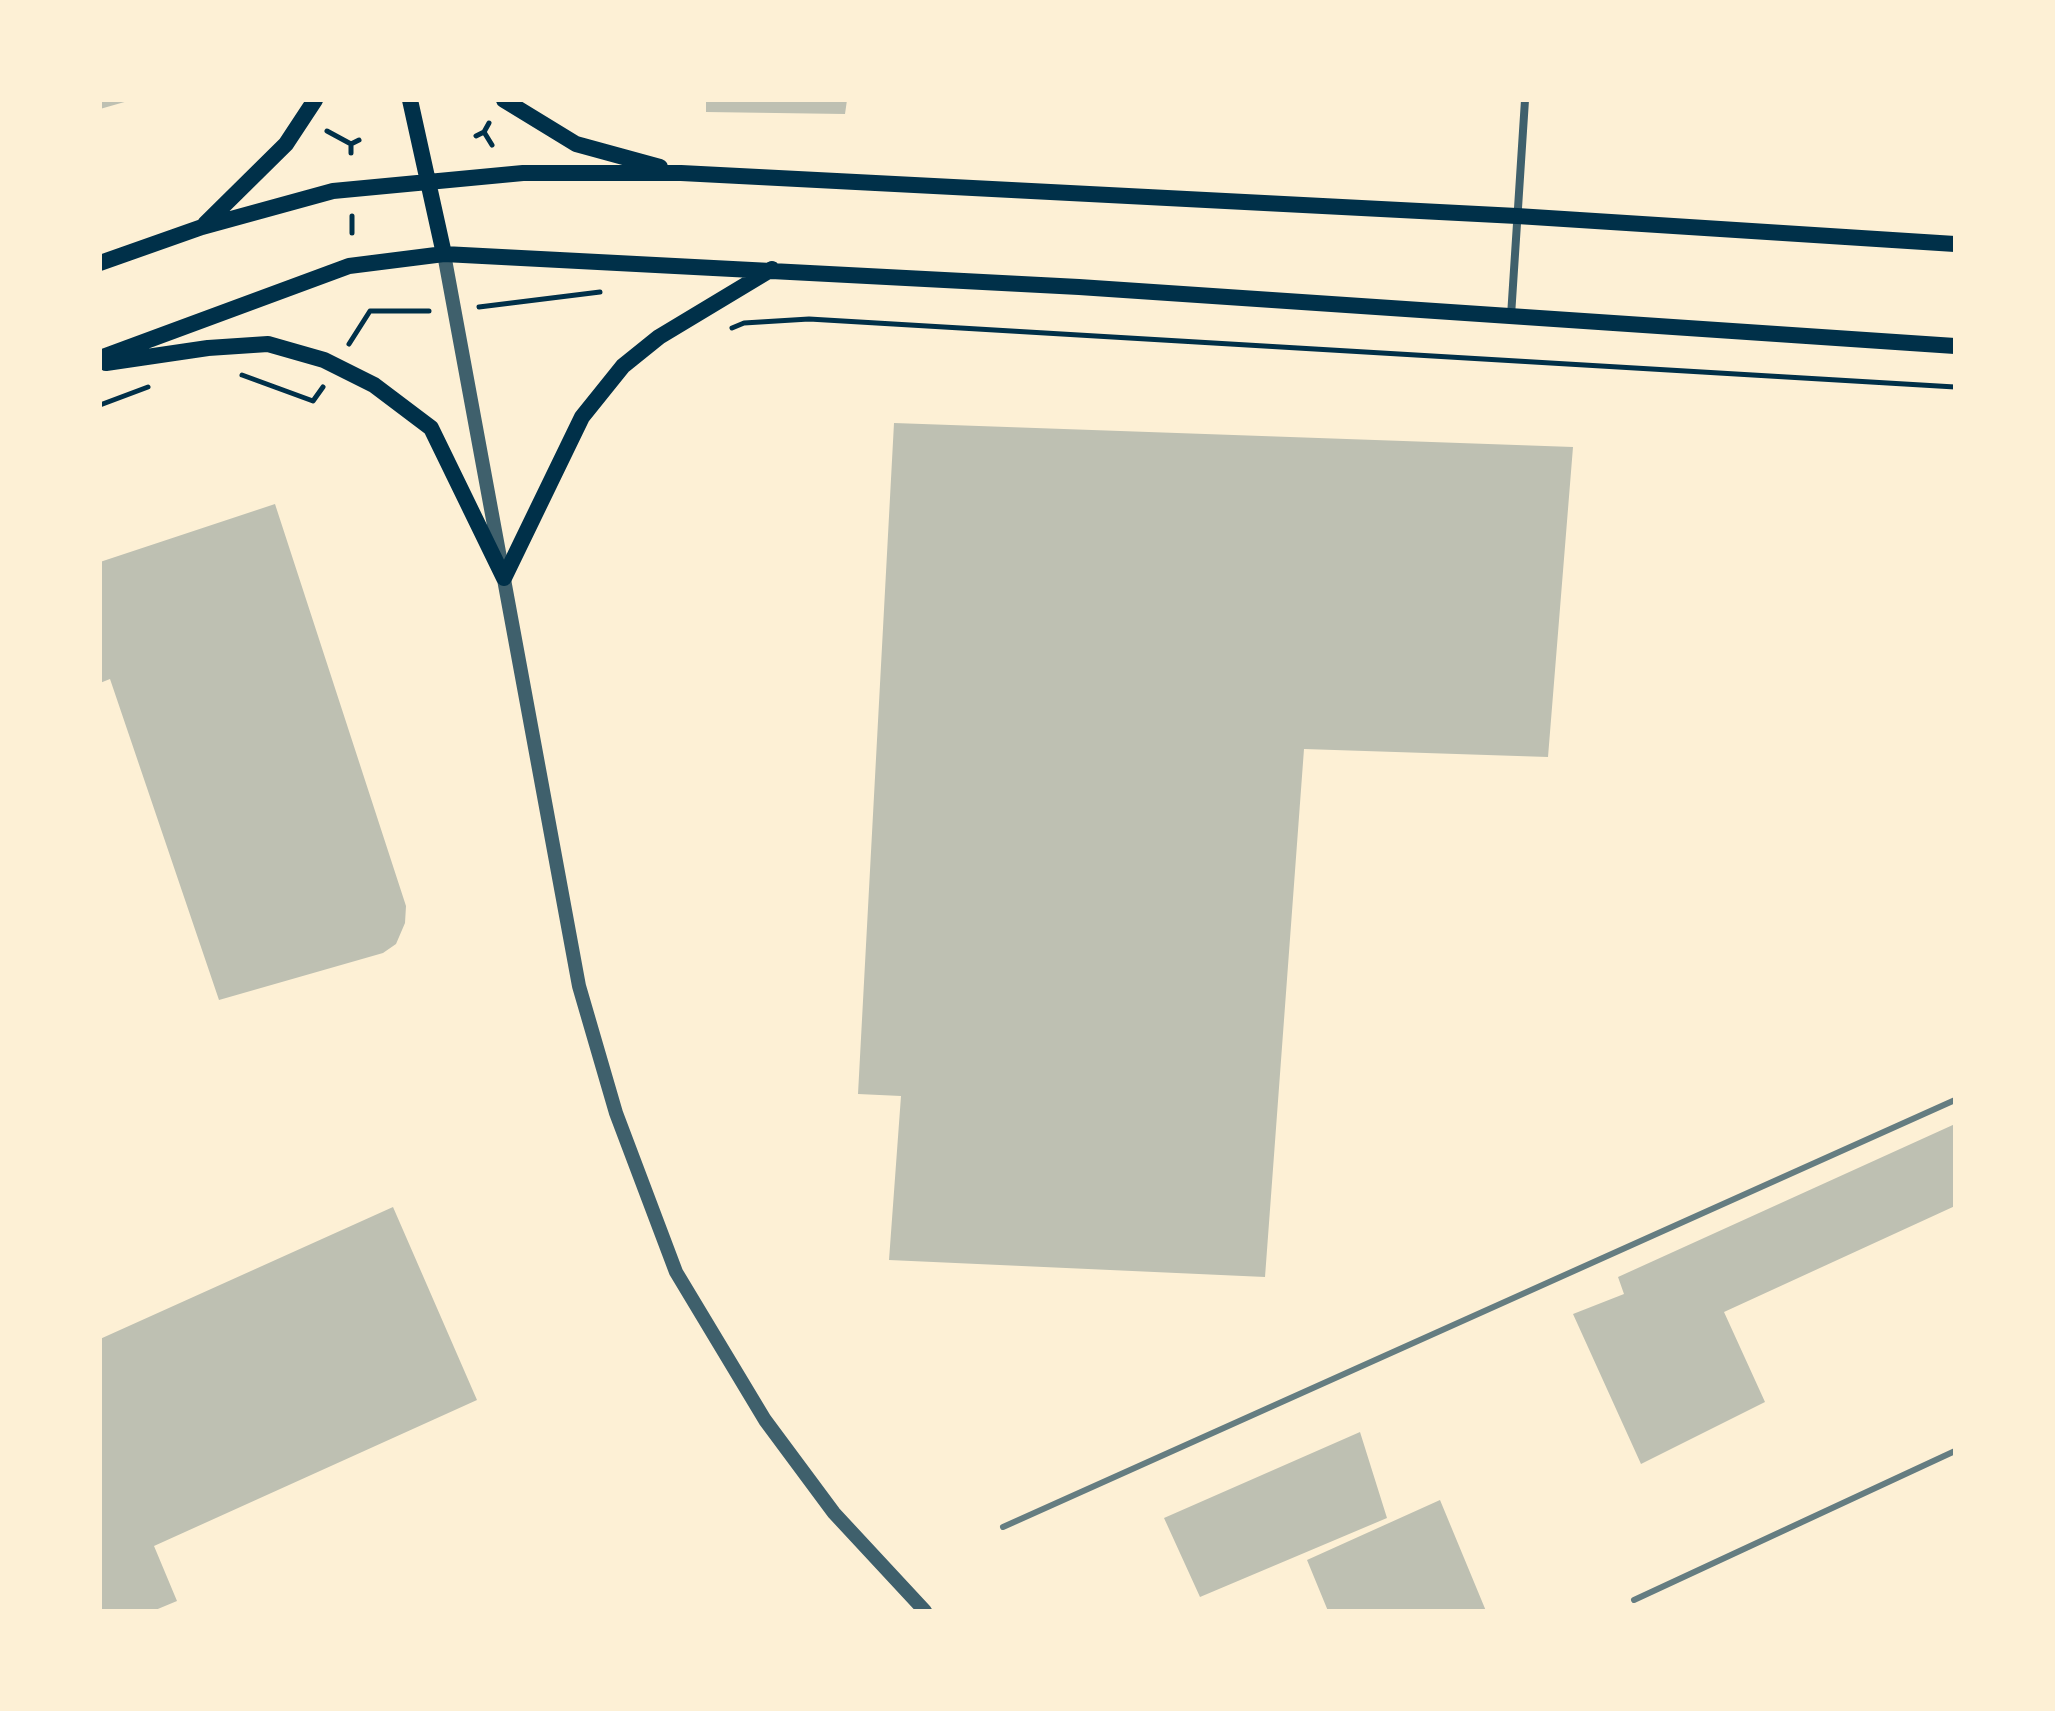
<!DOCTYPE html>
<html>
<head>
<meta charset="utf-8">
<style>
  body { margin:0 }
  #map { position:relative; width:2055px; height:1711px; overflow:hidden; background:#fdf0d5; font-family:"Exo 2",sans-serif }
  canvas { display:block }
  .frame { position:absolute; inset:0; border:102px solid #fdf0d5; pointer-events:none }
</style>
</head>
<body>
<div id="map">
<canvas width="2055" height="1711"></canvas>
<div class="frame"></div>
</div>
<script>
const context = document.querySelector('canvas').getContext('2d');
context.lineJoin = 'round';
function paint(path, color) { context.fillStyle = color; context.fill(path, 'evenodd'); }
const shape = rows => new Path2D(rows.map(r => 'M' + r).join(''));
function trace(path, color, width, dash) { context.strokeStyle = color; context.lineWidth = width; context.lineCap = dash ? 'butt' : 'round'; context.setLineDash(dash || []); context.stroke(path); }
const building = shape([
  [100,100,128,100,128,101,100,109],
  [706,100,847,100,845,114,706,112],
  [894,423,1573,447,1548,757,1304,749,1265,1277,889,1260,901,1096,858,1094],
  [275,504,406,906,405,923,396,944,383,953,219,1000,110,679,100,683,100,562],
  [1955,1124,1955,1206,1724,1312,1765,1402,1641,1464,1573,1314,1624,1294,1618,1277],
  [393,1207,477,1400,154,1546,177,1601,153,1611,100,1611,100,1339],
  [1360,1432,1387,1518,1200,1597,1164,1518],
  [1440,1500,1486,1611,1328,1611,1307,1560]
]);
const path = shape([
  [327,131,351,144],
  [484,132,492,145],
  [476,136,484,132,489,123],
  [351,153,351,144,359,140],
  [352,216,352,233],
  [479,307,600,292],
  [732,328,744,323,809,319,1955,387],
  [349,344,370,311,429,311],
  [242,375,313,401,323,387],
  [100,405,148,387]
]);
const minor = shape([
  [1511,316,1525,100]
]);
const tertiary = shape([
  [444,254,579,986,616,1113,676,1272,765,1420,834,1513,925,1611]
]);
const secondary = shape([
  [410,100,444,254],
  [504,100,576,144,660,167],
  [205,224,286,144,315,100],
  [100,263,202,227,333,191,523,173,681,173,1517,216,1955,244],
  [100,358,349,266,444,254,1079,287,1955,346],
  [106,363,208,348,268,344,324,360,374,385,431,428,504,578],
  [504,578,582,417,623,366,659,337,772,269]
]);
const rail = shape([
  [1003,1527,1955,1100],
  [1634,1600,1955,1451]
]);
paint(building, '#bec0b2');
trace(path, '#003049', 5);
trace(minor, '#3f606c', 8);
trace(tertiary, '#3f606c', 14);
trace(secondary, '#003049', 16);
trace(rail, '#657d81', 6);
</script>
</body>
</html>
